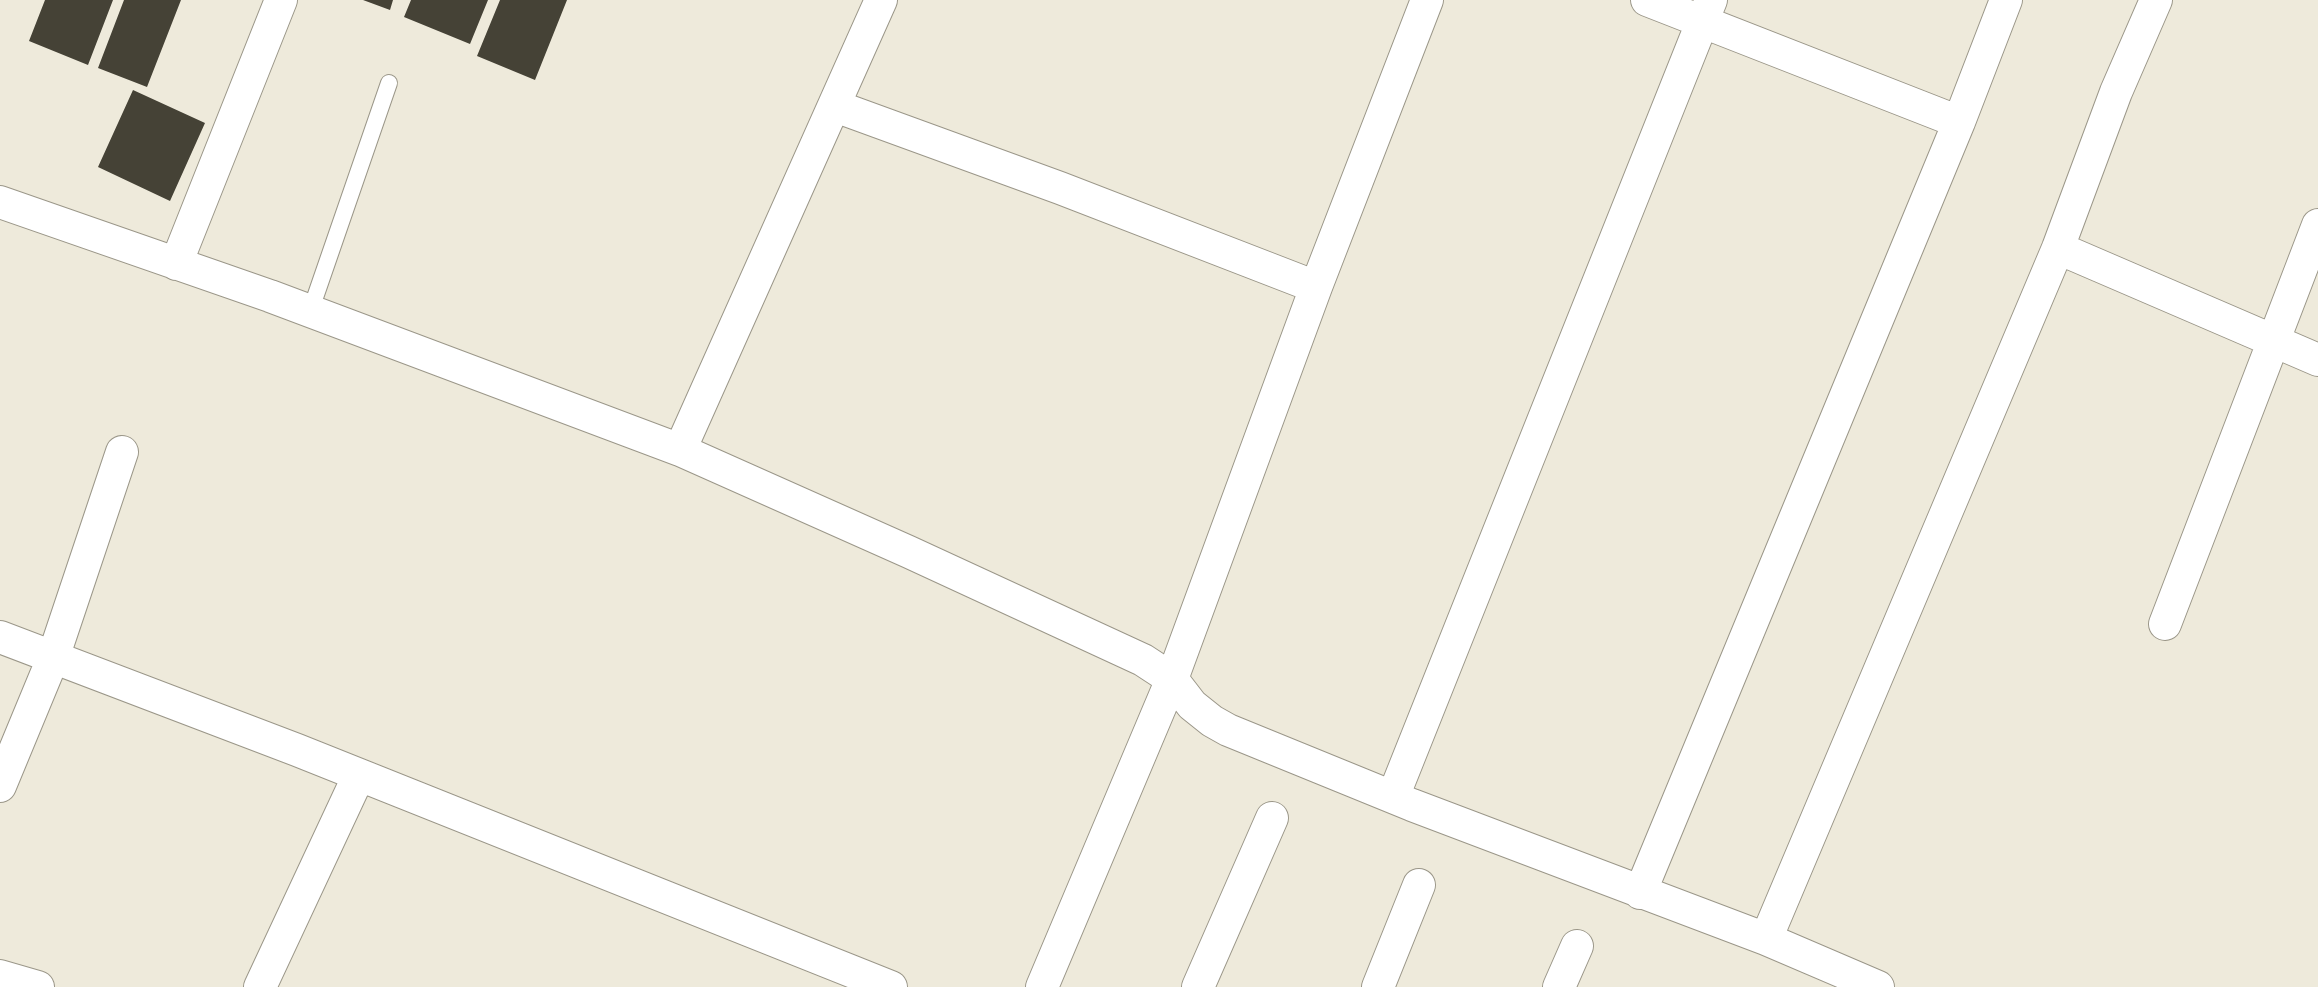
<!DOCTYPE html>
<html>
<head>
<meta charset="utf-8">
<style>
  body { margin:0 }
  canvas { display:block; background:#eeeadb }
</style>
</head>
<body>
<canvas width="2318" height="987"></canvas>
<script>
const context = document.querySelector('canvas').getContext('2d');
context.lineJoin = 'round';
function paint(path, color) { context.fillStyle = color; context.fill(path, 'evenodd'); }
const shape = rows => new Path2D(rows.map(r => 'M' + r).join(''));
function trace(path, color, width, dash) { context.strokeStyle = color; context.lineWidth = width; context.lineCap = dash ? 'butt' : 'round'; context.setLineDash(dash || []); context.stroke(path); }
const building = shape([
  [45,0,113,0,88,65,29,41],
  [124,0,181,0,147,87,98,68],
  [363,0,393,0,390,10],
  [411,0,488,0,470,44,404,17],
  [500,0,567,0,535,80,477,56],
  [133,90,205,123,170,201,98,167]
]);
const lane = shape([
  [310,312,389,83]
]);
const street = shape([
  [1647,0,1959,122],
  [835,106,1060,188,1316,287],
  [0,202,270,296,680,450,909,552,1143,660,1172,679,1192,705,1212,721,1228,730,1412,805,1766,939,1878,987],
  [2058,248,2318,360],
  [176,264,281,0],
  [680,450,881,0],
  [2165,624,2318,225],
  [0,637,297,750,891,987],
  [0,786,53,658,122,452],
  [1393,797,1711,0],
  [1640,893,1959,122,2006,0],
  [1766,939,2058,248,2116,92,2156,0],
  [0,976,38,987],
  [260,987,359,775],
  [1042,987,1172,679,1316,287,1427,0],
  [1198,987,1272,818],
  [1378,987,1419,885],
  [1559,987,1577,946]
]);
paint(building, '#454236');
trace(lane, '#9b9789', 18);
trace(street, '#9b9789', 34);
trace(lane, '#fff', 16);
trace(street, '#fff', 32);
</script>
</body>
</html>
